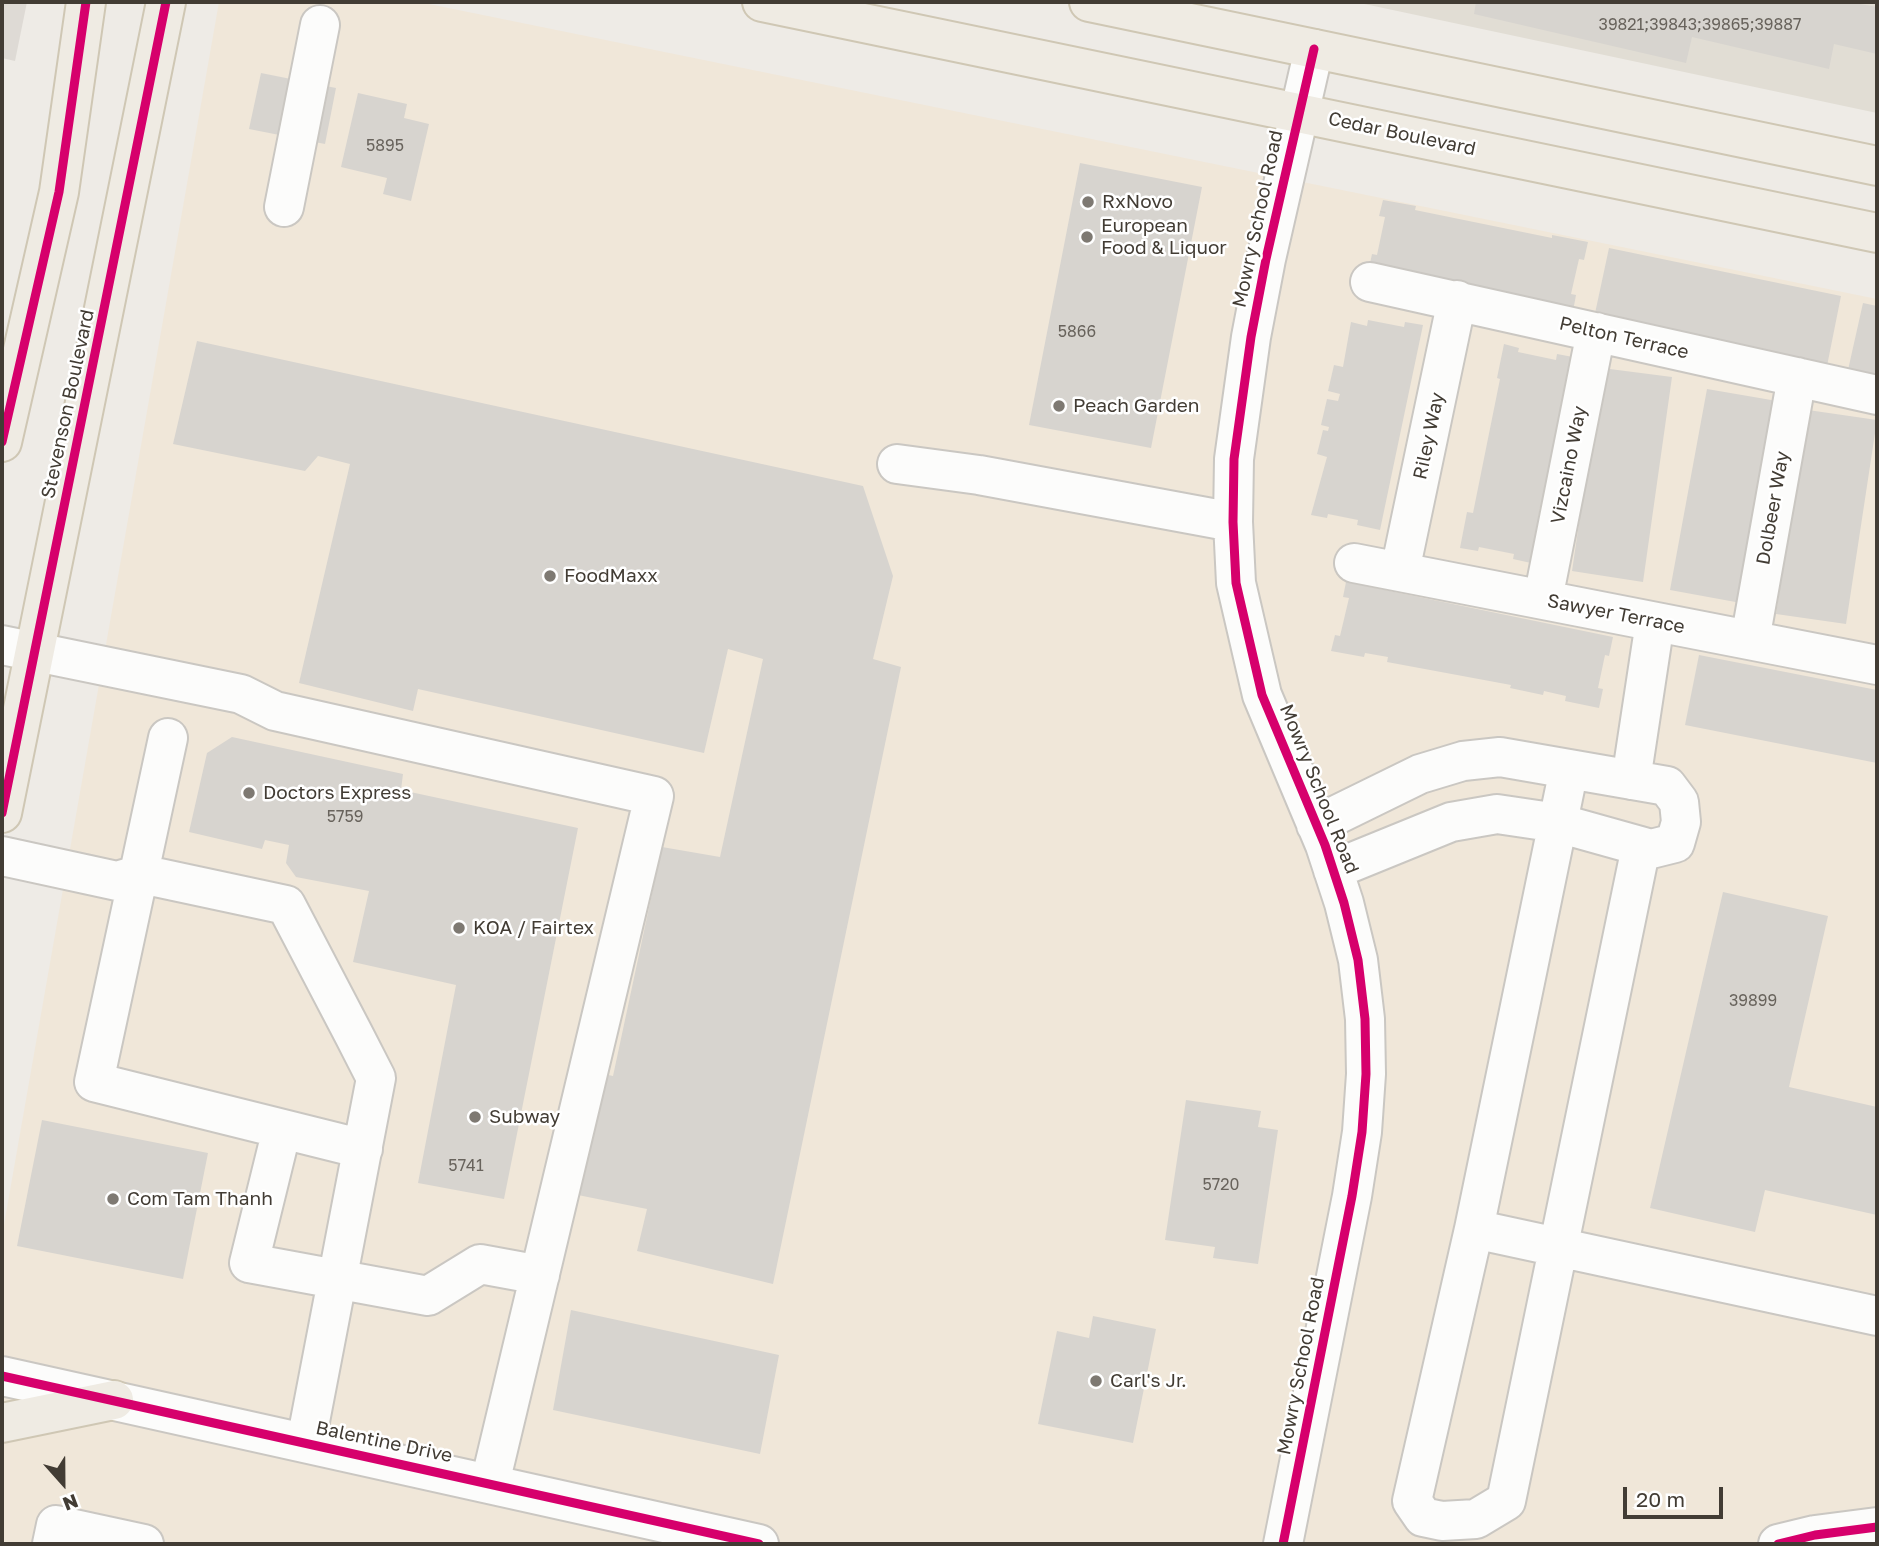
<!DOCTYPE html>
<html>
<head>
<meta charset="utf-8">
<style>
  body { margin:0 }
  #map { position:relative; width:1879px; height:1546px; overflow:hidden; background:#eeebe6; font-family:"Golos Text",sans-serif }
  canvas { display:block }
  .frame { position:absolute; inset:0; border:4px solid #423c34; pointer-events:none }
  .north { position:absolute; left:28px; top:1448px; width:70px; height:70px; -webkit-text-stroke:5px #fff; paint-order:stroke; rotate:159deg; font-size:19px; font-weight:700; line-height:28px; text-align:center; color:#423c34 }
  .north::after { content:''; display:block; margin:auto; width:24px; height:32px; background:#423c34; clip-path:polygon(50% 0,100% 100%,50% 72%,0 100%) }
  .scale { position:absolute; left:1623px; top:1487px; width:100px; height:32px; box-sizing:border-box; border:4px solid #423c34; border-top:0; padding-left:9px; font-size:21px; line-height:24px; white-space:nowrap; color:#423c34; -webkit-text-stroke:5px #fff; paint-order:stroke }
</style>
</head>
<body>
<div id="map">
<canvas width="1879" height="1546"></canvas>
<div class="frame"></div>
<div class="north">N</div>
<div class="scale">20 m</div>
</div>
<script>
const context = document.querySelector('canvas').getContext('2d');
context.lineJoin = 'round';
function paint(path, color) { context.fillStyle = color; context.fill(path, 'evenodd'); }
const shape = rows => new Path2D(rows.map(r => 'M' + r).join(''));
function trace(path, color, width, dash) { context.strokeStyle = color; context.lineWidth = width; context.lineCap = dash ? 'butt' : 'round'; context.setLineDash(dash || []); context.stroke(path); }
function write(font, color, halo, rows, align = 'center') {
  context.font = font + ' "Golos Text",sans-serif'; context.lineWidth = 5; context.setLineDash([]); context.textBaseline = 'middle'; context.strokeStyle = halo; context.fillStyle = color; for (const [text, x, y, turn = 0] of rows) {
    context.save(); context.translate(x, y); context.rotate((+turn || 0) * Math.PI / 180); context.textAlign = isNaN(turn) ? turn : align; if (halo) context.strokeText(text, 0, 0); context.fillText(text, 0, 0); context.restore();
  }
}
const residential = shape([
  [1355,2,1877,2,1877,114,1877,113]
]);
const commercial = shape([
  [219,2,419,2,1877,299,1877,1544,2,1544,2,1236]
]);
const industrial = shape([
  [2,2,27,2,15,61,2,58]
]);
const building = shape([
  [1476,2,1849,2,1877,7,1877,54,1834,44,1829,69,1692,37,1686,63,1474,14],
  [261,73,336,88,325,144,249,129],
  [358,93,407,104,404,118,429,124,411,201,383,194,387,178,341,167],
  [1080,163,1202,187,1151,448,1029,425],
  [1383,200,1416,206,1415,210,1552,238,1552,235,1588,242,1584,260,1579,259,1571,294,1576,295,1573,311,1369,268,1372,254,1377,255,1385,217,1379,216],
  [1609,248,1841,296,1827,366,1594,318],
  [1863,303,1877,306,1877,376,1848,370],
  [1368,320,1404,327,1405,322,1423,325,1380,530,1357,525,1358,520,1328,514,1327,518,1311,515,1327,457,1317,454,1323,430,1328,431,1329,427,1321,425,1327,399,1338,401,1340,394,1328,391,1334,365,1343,367,1351,322,1367,326],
  [197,341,863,486,893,576,873,659,901,667,773,1284,637,1251,647,1209,573,1194,599,1073,613,1076,662,847,720,857,763,659,728,649,704,753,418,689,413,711,299,683,350,464,318,456,305,471,173,444],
  [1504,344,1519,348,1518,352,1556,360,1557,354,1573,357,1543,508,1540,507,1538,520,1541,521,1531,563,1513,559,1514,554,1479,547,1478,551,1460,548,1467,512,1473,513,1500,379,1497,378],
  [1602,368,1672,377,1643,582,1572,571],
  [1707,389,1777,401,1741,603,1670,590],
  [1808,410,1877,420,1846,624,1776,614],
  [1346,582,1613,637,1609,656,1605,655,1598,688,1603,689,1599,708,1565,701,1566,696,1544,691,1543,695,1510,688,1511,685,1387,662,1388,657,1365,653,1364,657,1331,651,1335,635,1340,636,1349,598,1343,597],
  [1699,655,1877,690,1877,763,1685,725],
  [232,737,403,774,401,790,578,828,504,1199,418,1183,456,985,353,962,369,891,296,877,286,863,289,845,265,840,262,849,189,832,207,753],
  [1723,892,1828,916,1789,1087,1877,1107,1877,1215,1765,1190,1755,1232,1650,1208],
  [1186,1100,1261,1111,1258,1127,1278,1130,1258,1264,1213,1258,1215,1247,1165,1240],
  [42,1120,208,1153,183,1279,17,1246],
  [571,1310,779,1355,760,1454,553,1410],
  [1093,1316,1156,1329,1133,1443,1038,1424,1057,1331,1089,1338]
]);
const minor = shape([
  [284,207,320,25],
  [1370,282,1877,395],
  [897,464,979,475,1233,522],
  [1354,563,1877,665],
  [1400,571,1457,300],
  [1543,599,1596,332],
  [1750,640,1797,377],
  [2,645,241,694,275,711,654,796,490,1483],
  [168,738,94,1082,363,1149],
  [1569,769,1474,1229,1877,1316],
  [1631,780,1655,622],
  [1316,825,1420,774,1463,761,1500,757,1667,786,1679,802,1681,822,1675,843,1651,849,1558,823,1497,814,1451,822,1333,870],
  [2,856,117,881,141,874,286,905,354,1035,376,1078,306,1442],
  [282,1129,249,1263,428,1296,480,1264,540,1275],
  [1474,1229,1412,1501,1423,1517,1442,1521,1476,1519,1506,1501,1641,847],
  [2,1376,759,1544],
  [52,1544,56,1525,144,1544],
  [1283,1544,1352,1196,1362,1132,1366,1074,1365,1019,1358,960,1344,903,1325,845,1262,695,1236,583,1233,522,1234,459,1251,337,1266,259,1314,49],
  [1778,1544,1815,1535,1877,1527]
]);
const major = shape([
  [762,2,1877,233],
  [1089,2,1877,166],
  [2,442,59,192,86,2],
  [2,813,166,2],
  [2,1423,114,1400]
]);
const cycleway = shape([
  [2,442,59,192,86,2],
  [2,813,166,2],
  [2,1376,759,1544],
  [1283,1544,1352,1196,1362,1132,1366,1074,1365,1019,1358,960,1344,903,1325,845,1262,695,1236,583,1233,522,1234,459,1251,337,1266,259,1314,49],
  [1778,1544,1815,1535,1877,1527]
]);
const markers = [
  [1088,202,7,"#7e7972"],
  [1087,237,7,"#7e7972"],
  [1059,406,7,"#7e7972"],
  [550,576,7,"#7e7972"],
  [249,793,7,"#7e7972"],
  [459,928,7,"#7e7972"],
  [475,1117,7,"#7e7972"],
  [113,1199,7,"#7e7972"],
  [1096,1381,7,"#7e7972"]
];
const numberNames = [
  ["39821;39843;39865;39887",1700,25],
  ["5895",385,146],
  ["5866",1077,332],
  ["5759",345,817],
  ["39899",1753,1001],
  ["5741",466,1166],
  ["5720",1221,1185]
];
const streetNames = [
  ["Cedar Boulevard",1402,134,12],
  ["Mowry School Road",1258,219,-78],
  ["Pelton Terrace",1624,338,13],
  ["Stevenson Boulevard",68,404,-78],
  ["Riley Way",1429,436,-78],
  ["Vizcaino Way",1569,465,-79],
  ["Dolbeer Way",1773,508,-80],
  ["Sawyer Terrace",1616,614,11],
  ["Mowry School Road",1319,789,68],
  ["Mowry School Road",1301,1366,-79],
  ["Balentine Drive",384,1442,12]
];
const poiNames = [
  ["RxNovo",1102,202],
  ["European",1101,226],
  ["Food & Liquor",1101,248],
  ["Peach Garden",1073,406],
  ["FoodMaxx",564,576],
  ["Doctors Express",263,793],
  ["KOA / Fairtex",473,928],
  ["Subway",489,1117],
  ["Com Tam Thanh",127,1199],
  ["Carl's Jr.",1110,1381]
];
paint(residential, '#e1ddd4');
paint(commercial, '#f0e7d9');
paint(industrial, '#dedad5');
paint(building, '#d7d4cf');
trace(minor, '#cac7c2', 42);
trace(major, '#cfc7b4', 42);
trace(minor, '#fcfcfb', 38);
trace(major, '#efebe3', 38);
trace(cycleway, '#d6006c', 9);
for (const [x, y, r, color] of markers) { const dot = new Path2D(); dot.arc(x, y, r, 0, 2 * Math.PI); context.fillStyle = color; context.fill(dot); trace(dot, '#fff', 2.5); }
write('16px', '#68635c', null, numberNames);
write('19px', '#423c34', '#fff', streetNames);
write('19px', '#423c34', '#fff', poiNames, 'left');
</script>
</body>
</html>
